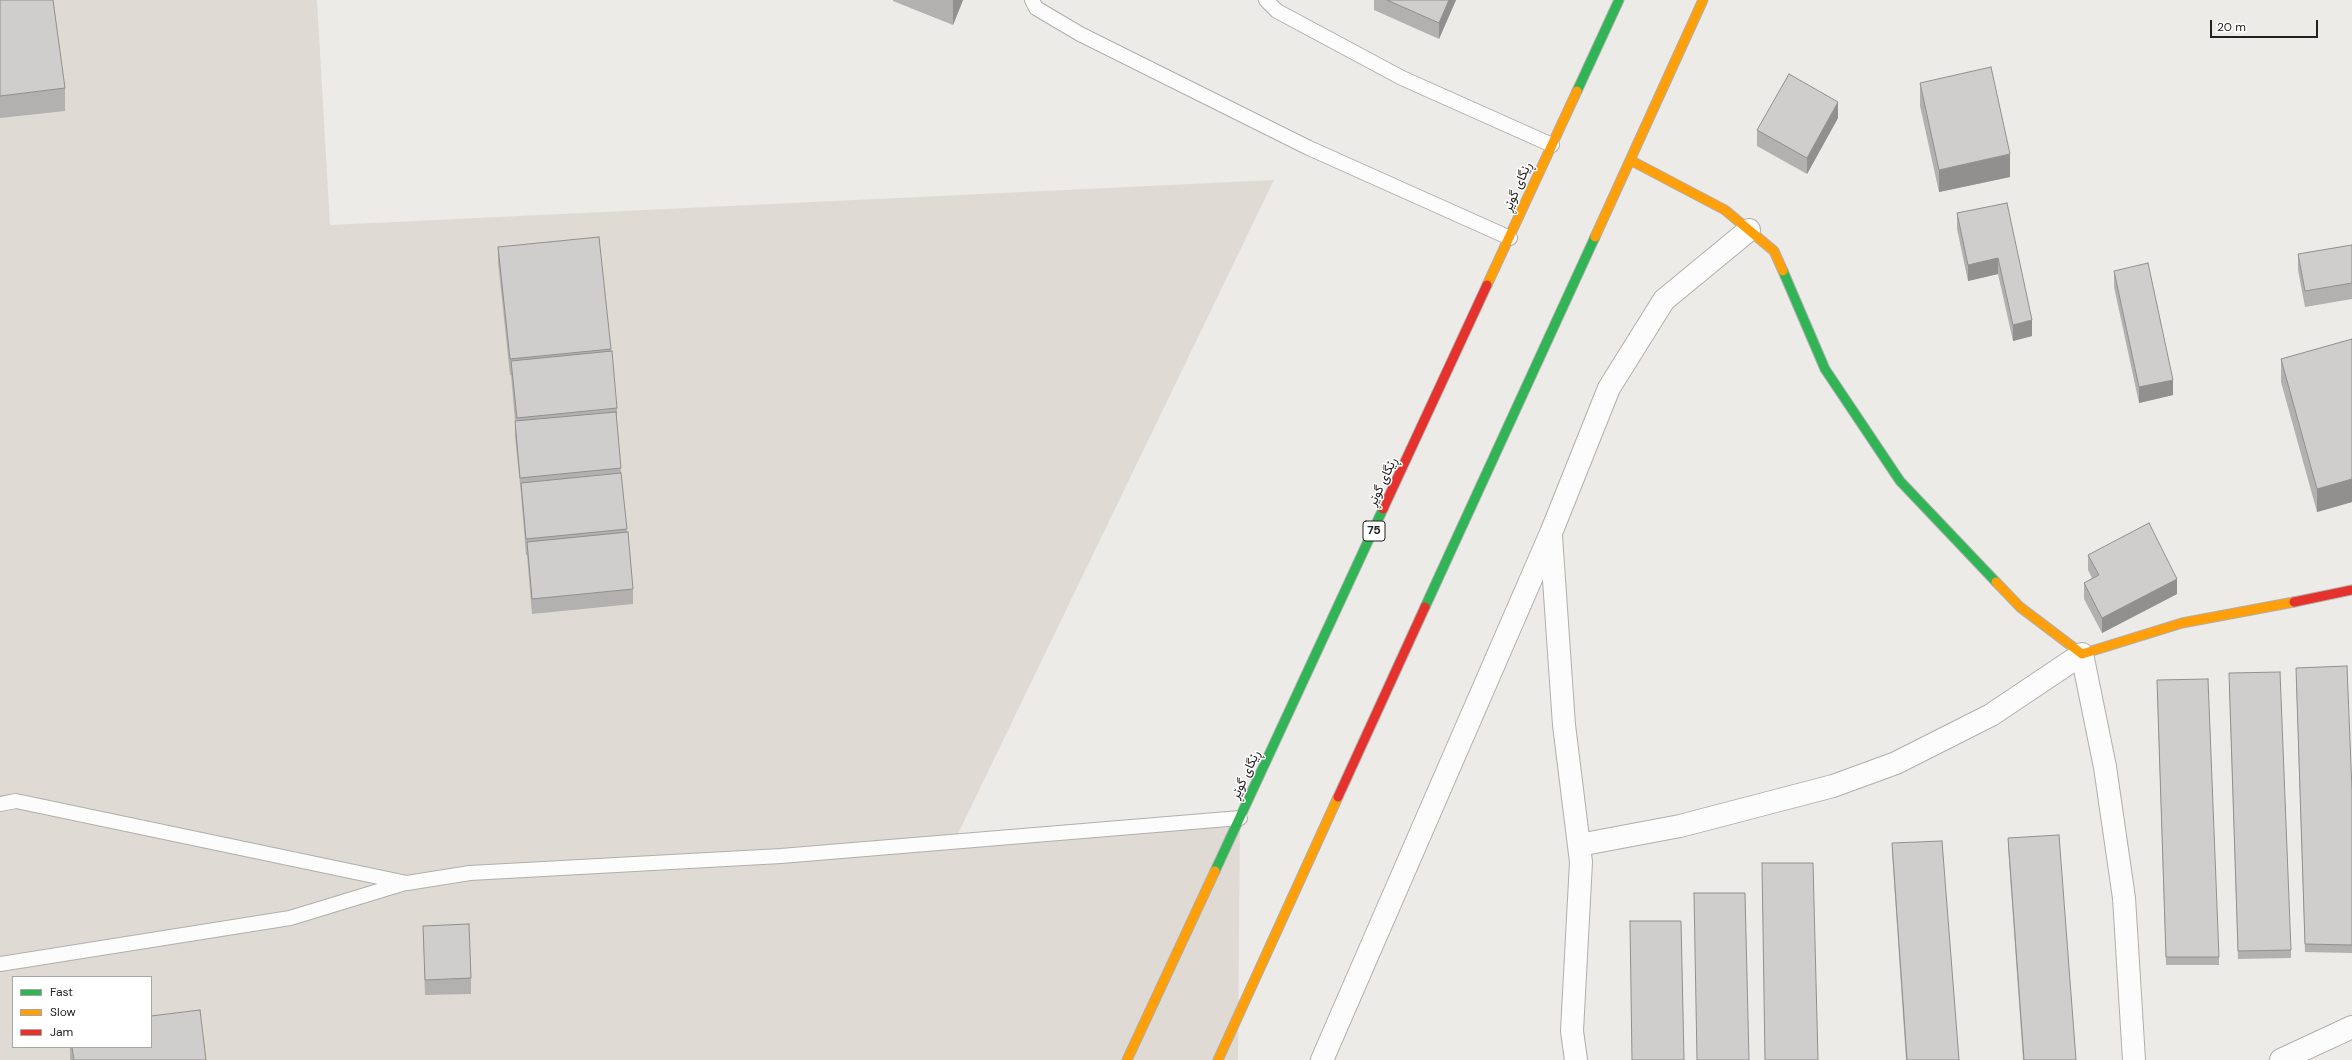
<!DOCTYPE html>
<html>
<head>
<meta charset="utf-8">
<style>
  body { margin:0 }
  #map { position:relative; width:2352px; height:1060px; overflow:hidden; background:#edebe8; font-family:"DM Sans",sans-serif }
  canvas { display:block }
  .legend { position:absolute; left:12px; top:976px; width:140px; height:72px; box-sizing:border-box; background:#fff; border:1px solid #a7a6a5; margin:0; padding:5px 7px; list-style:none; font-size:12px; color:#22211f }
  .legend li { display:flex; align-items:center; gap:8px; height:20px }
  .legend b { width:20px; border:1px solid #a7a6a5 }
  .scale { position:absolute; left:2210px; top:20px; width:108px; height:18px; box-sizing:border-box; border:2px solid #22211f; border-top:0; padding-left:5px; font-size:12px; line-height:14px; white-space:nowrap; color:#22211f; -webkit-text-stroke:3px #fff; paint-order:stroke }
</style>
</head>
<body>
<div id="map">
<canvas width="2352" height="1060"></canvas>
<ul class="legend">
<li><b style="height:5px;background:#30b455"></b>Fast</li>
<li><b style="height:5px;background:#ff9f0a"></b>Slow</li>
<li><b style="height:5px;background:#e5322d"></b>Jam</li>
</ul>
<div class="scale">20 m</div>
</div>
<script>
const context = document.querySelector('canvas').getContext('2d');
context.lineJoin = 'round';
function paint(path, color) { context.fillStyle = color; context.fill(path, 'evenodd'); }
const shape = rows => new Path2D(rows.map(r => 'M' + r).join(''));
function trace(path, color, width, dash) { context.strokeStyle = color; context.lineWidth = width; context.lineCap = dash ? 'butt' : 'round'; context.setLineDash(dash || []); context.stroke(path); }
function write(font, color, halo, rows, align = 'center') {
  context.font = font + ' "DM Sans",Vazirmatn,sans-serif'; context.lineWidth = 3; context.setLineDash([]); context.textBaseline = 'middle'; context.strokeStyle = halo; context.fillStyle = color; for (const [text, x, y, turn = 0] of rows) {
    context.save(); context.translate(x, y); context.rotate((+turn || 0) * Math.PI / 180); context.textAlign = isNaN(turn) ? turn : align; if (halo) context.strokeText(text, 0, 0); context.fillText(text, 0, 0); context.restore();
  }
}
const built = shape([
  [0,0,317,0,330,225,1274,180,954,842,1240,818,1238,1060,0,1060],
  [13,977,151,977,151,1047,13,1047]
]);
const lane = shape([
  [1032,0,1036,8,1080,34,1309,148,1510,238],
  [1266,0,1277,11,1402,78,1552,145],
  [0,804,16,801,407,883,470,873,781,856,1240,818],
  [0,964,290,918,405,883]
]);
const street = shape([
  [1551,536,1564,725,1581,862,1572,1031,1576,1060],
  [1579,845,1680,826,1833,786,1896,763,1991,715,2082,654,2105,767,2124,898,2134,1060],
  [1322,1060,1551,533,1609,388,1664,300,1749,230],
  [2281,1060,2352,1027]
]);
const fast = shape([
  [1577,91,1619,0],
  [1783,271,1825,369,1900,481,1996,582],
  [1425,607,1595,237],
  [1215,871,1383,509]
]);
const slow = shape([
  [1630,160,1725,210,1774,251,1783,271],
  [1595,237,1703,0],
  [1487,285,1577,91],
  [1996,582,2020,607,2082,654,2182,623,2294,602],
  [1127,1060,1215,871],
  [1218,1060,1338,797]
]);
const jam = shape([
  [1383,509,1487,285],
  [2294,602,2352,590],
  [1338,797,1425,607]
]);
const wall = shape([
  [0,0,65,88,65,111,0,118],
  [893,0,963,0,953,25,893,1],
  [1374,0,1456,0,1439,39,1374,10],
  [1920,83,2010,177,1939,192,1920,106],
  [1838,118,1807,174,1757,146,1757,130],
  [2007,203,2032,336,2013,341,1998,274,1968,281,1957,229,1957,213],
  [2352,245,2352,299,2305,307,2298,270,2298,254],
  [498,247,611,349,617,408,617,423,621,473,633,589,633,604,532,614,527,555,526,555,521,494,515,437,515,421,511,375,510,375,498,262],
  [2114,271,2173,395,2139,403,2114,287],
  [2352,339,2352,502,2317,512,2281,382,2281,359],
  [2088,555,2177,594,2102,633,2084,599,2084,583,2092,578,2088,570],
  [2296,676,2352,791,2352,953,2305,952],
  [2229,681,2291,950,2291,958,2238,959],
  [2157,688,2219,957,2219,965,2166,965],
  [2008,838,2076,1060,2023,1060,2008,846],
  [1892,843,1959,1060,1906,1060,1892,851],
  [423,926,471,978,471,994,425,995],
  [70,1047,151,1047,206,1060,70,1060]
]);
const shadedWall = shape([
  [953,0,963,0,953,25],
  [1449,0,1456,0,1439,39,1439,23],
  [1838,102,1838,118,1807,174,1807,158],
  [2010,154,2010,177,1939,192,1939,170],
  [1998,258,1998,274,1968,281,1968,265],
  [2032,320,2032,336,2013,341,2013,325],
  [2173,380,2173,395,2139,403,2139,387],
  [2352,479,2352,502,2317,512,2317,489],
  [2177,579,2177,594,2102,633,2102,618]
]);
const building = shape([
  [0,0,53,0,65,88,0,96,0,0],
  [1387,0,1449,0,1439,23,1387,0],
  [1991,67,2010,154,1939,170,1920,83,1991,67],
  [1789,74,1838,102,1807,158,1757,130,1789,74],
  [2007,203,2032,320,2013,325,1998,258,1968,265,1957,213,2007,203],
  [599,237,611,349,510,359,498,247,599,237],
  [2352,245,2352,283,2305,291,2298,254,2352,245],
  [2148,263,2173,380,2139,387,2114,271,2148,263],
  [2352,339,2352,479,2317,489,2281,359,2352,339],
  [612,351,617,408,517,418,511,361,612,351],
  [616,412,621,468,520,478,515,421,616,412],
  [621,473,627,529,526,539,521,483,621,473],
  [2149,523,2177,579,2102,618,2084,583,2099,575,2088,555,2149,523],
  [628,532,633,589,532,599,527,542,628,532],
  [2347,666,2352,791,2352,945,2305,944,2296,668,2347,666],
  [2280,672,2291,950,2238,951,2229,673,2280,672],
  [2208,679,2219,957,2166,957,2157,680,2208,679],
  [2059,835,2076,1060,2024,1060,2008,838,2059,835],
  [1942,841,1959,1060,1907,1060,1892,843,1942,841],
  [1762,863,1813,863,1818,1060,1765,1060,1762,863],
  [1694,893,1745,893,1749,1060,1697,1060,1694,893],
  [1630,921,1681,921,1684,1060,1632,1060,1630,921],
  [469,924,471,978,425,980,423,926,469,924],
  [200,1010,206,1060,74,1060,72,1047,151,1047,151,1016,200,1010]
]);
const shields = [
  [1374,531,22]
];
const shieldNames = [
  ["75",1374,531]
];
const streetNames = [
  ["ڕێگای گوێڕ",1518,187,-66],
  ["ڕێگای گوێڕ",1383,482,-65],
  ["ڕێگای گوێڕ",1246,775,-65]
];
paint(built, '#dfdbd4');
trace(lane, '#b0afad', 16);
trace(street, '#b0afad', 24);
trace(fast, '#b0afad', 11);
trace(slow, '#b0afad', 11);
trace(jam, '#b0afad', 11);
trace(lane, '#fcfcfc', 14);
trace(street, '#fcfcfc', 22);
trace(fast, '#30b455', 9);
trace(slow, '#ff9f0a', 9);
trace(jam, '#e5322d', 9);
paint(wall, '#b2b1af');
paint(shadedWall, '#91908f');
paint(building, '#cfcecc');
trace(building, '#91908f', 1);
for (const [x, y, w] of shields) { const box = new Path2D(); box.roundRect(x - w / 2, y - 10, w, 20, 3); context.fillStyle = '#fff'; context.fill(box); trace(box, '#22211f', 1); }
write('bold 12px', '#22211f', null, shieldNames);
write('13px', '#22211f', '#fff', streetNames);
</script>
</body>
</html>
